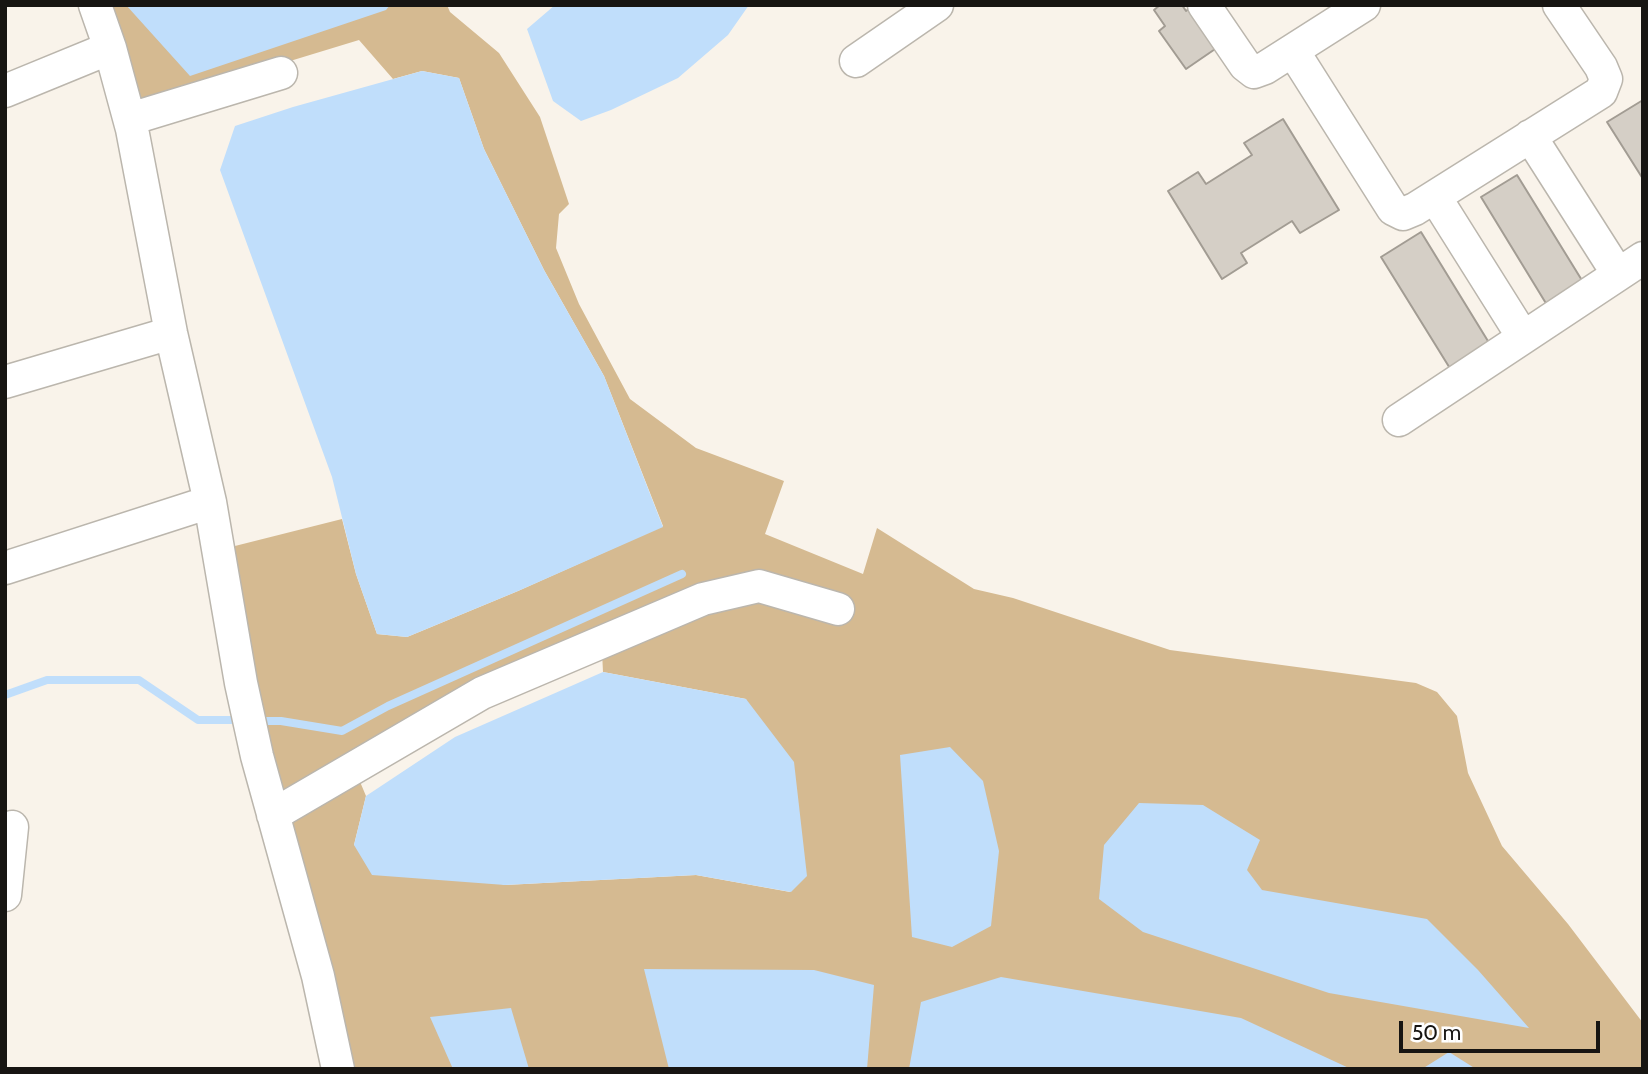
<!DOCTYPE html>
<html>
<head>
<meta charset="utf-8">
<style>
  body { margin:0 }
  #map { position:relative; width:1648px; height:1074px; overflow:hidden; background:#f9f3ea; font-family:Cabin,sans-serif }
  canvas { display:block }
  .frame { position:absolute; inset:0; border:7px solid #171512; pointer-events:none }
  .scale { position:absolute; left:1399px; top:1021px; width:201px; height:32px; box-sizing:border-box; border:4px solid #171512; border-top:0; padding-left:9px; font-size:21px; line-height:24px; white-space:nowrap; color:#171512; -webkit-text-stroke:5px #fff; paint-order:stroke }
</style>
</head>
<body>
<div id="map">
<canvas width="1648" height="1074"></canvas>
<div class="frame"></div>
<div class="scale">50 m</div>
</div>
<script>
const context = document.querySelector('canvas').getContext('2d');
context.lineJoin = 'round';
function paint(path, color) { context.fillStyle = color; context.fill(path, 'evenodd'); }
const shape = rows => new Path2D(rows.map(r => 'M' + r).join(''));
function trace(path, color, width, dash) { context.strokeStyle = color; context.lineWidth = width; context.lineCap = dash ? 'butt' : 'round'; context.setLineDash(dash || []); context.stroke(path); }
const forest = shape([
  [105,5,447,5,450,12,499,53,540,117,569,204,559,214,556,248,579,304,630,399,696,448,784,481,765,534,863,574,877,528,974,589,1013,598,1170,650,1416,683,1437,692,1457,716,1468,773,1502,846,1568,924,1643,1023,1643,1069,348,1069,284,819,358,777,366,796,354,845,505,885,696,875,790,892,746,699,603,672,602,652,280,800,227,548,342,519,356,574,377,634,407,637,518,591,663,526,604,376,544,270,484,149,459,78,422,71,393,79,359,40,136,108]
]);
const water = shape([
  [126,5,390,5,386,10,190,76],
  [555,5,749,5,728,35,678,78,611,110,581,121,553,101,527,29],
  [422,71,459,78,484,149,544,270,604,376,663,527,518,591,407,637,377,634,356,574,332,477,220,170,235,126,293,107],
  [603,672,746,699,794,762,807,876,791,892,696,875,505,885,372,875,354,845,366,796,455,737],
  [950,747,983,781,999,851,991,926,952,947,912,937,900,755],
  [1139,803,1203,805,1260,840,1247,870,1262,890,1427,919,1478,970,1529,1028,1329,993,1143,932,1099,899,1104,845],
  [644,969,814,970,874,985,867,1069,669,1069],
  [1001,977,1241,1018,1351,1069,909,1069,921,1002],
  [511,1008,529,1069,453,1069,430,1017],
  [1449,1052,1476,1069,1422,1069]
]);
const stream = shape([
  [5,695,47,680,139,680,198,720,243,720],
  [256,721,281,721,342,731,388,706,682,574]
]);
const building = shape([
  [1160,5,1182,5,1186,11,1194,5,1221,45,1186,69,1159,31,1165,26,1154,10,1160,5],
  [1643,100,1643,179,1607,122,1643,100],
  [1283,119,1339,210,1300,233,1292,221,1241,253,1247,263,1222,279,1168,191,1198,172,1206,184,1252,155,1244,143,1283,119],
  [1517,175,1583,282,1547,305,1481,197,1517,175],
  [1421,232,1491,346,1451,370,1381,257,1421,232]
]);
const minor = shape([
  [95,5,110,48,132,129,171,333,210,502,241,683,257,756,318,976,338,1069],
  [1204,5,1245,65,1254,72,1265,68,1364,5],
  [1293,51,1393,209,1403,214,1415,209,1601,92,1606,79,1601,67,1559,5],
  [856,61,937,5],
  [5,91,110,48],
  [130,119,281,73],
  [1530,136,1618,274],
  [1435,197,1523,337],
  [5,382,171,333],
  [1399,420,1643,258],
  [5,568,210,502],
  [273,815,482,693,703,599,759,586,838,609],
  [5,895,12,827]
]);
paint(forest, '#d5ba91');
paint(water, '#c0defb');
trace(stream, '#c0defb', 8);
paint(building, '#d5cfc6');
trace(building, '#a29c93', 2);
trace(minor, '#bbb6ad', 35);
trace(minor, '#fff', 32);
</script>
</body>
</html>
